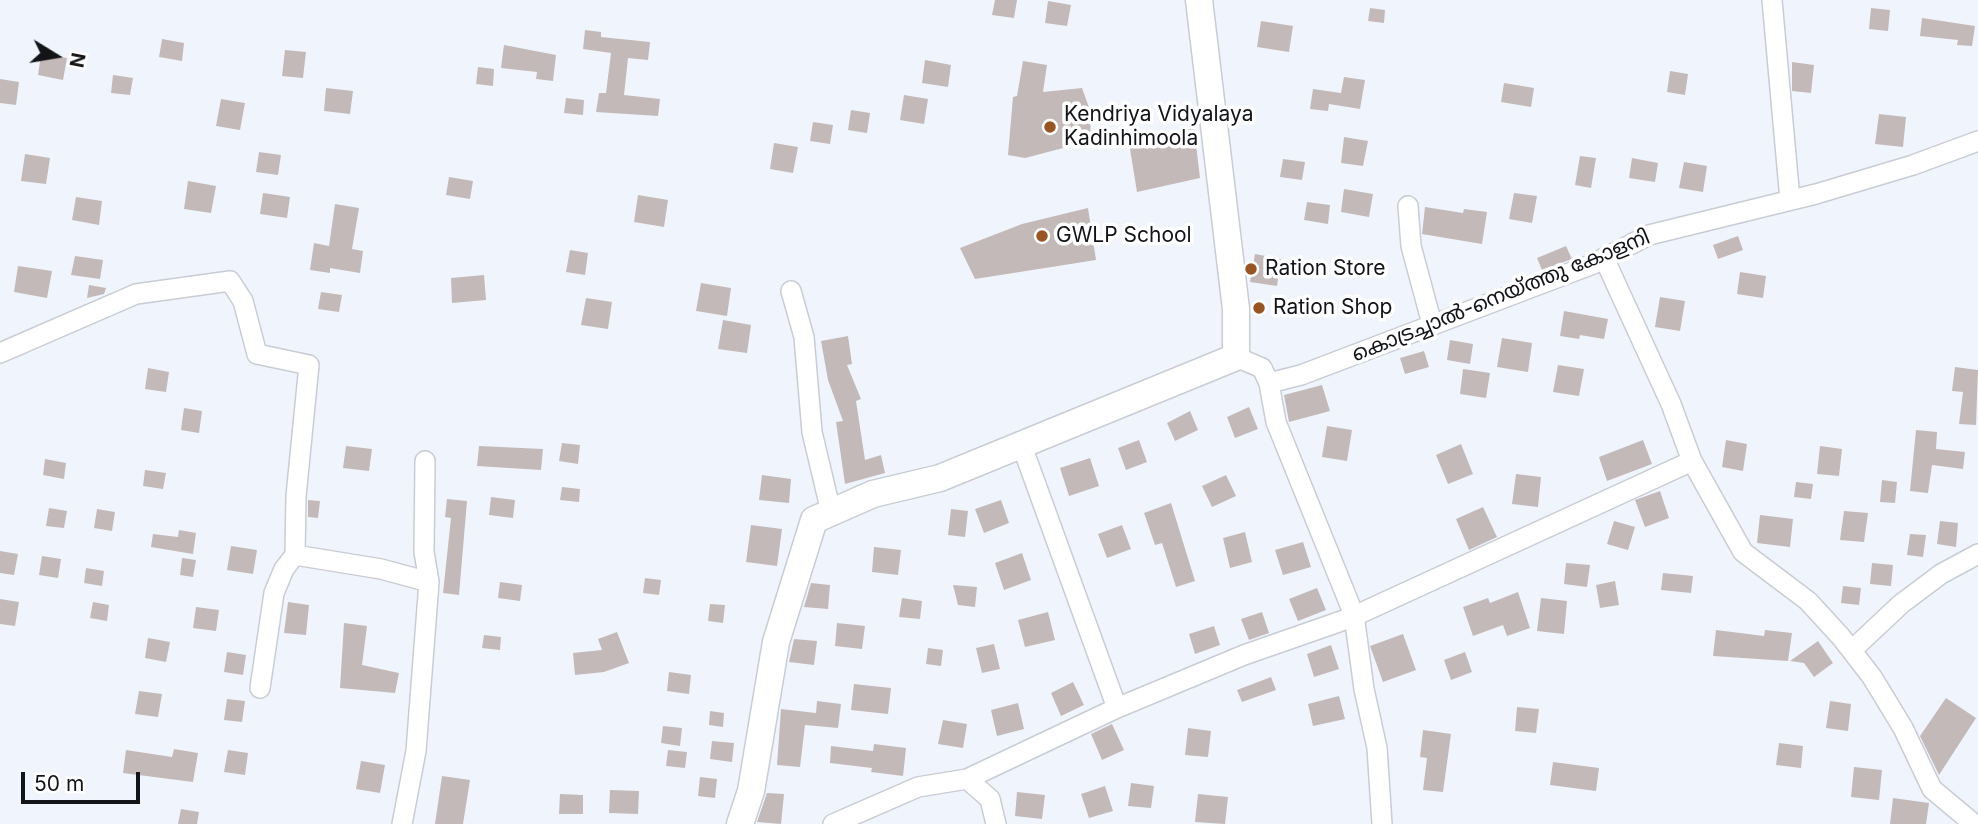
<!DOCTYPE html>
<html>
<head>
<meta charset="utf-8">
<style>
  body { margin:0 }
  #map { position:relative; width:1978px; height:824px; overflow:hidden; background:#f0f5fd; font-family:Inter,sans-serif }
  canvas { display:block }
  .north { position:absolute; left:21px; top:21px; width:70px; height:70px; -webkit-text-stroke:5px #fff; paint-order:stroke; rotate:101deg; font-size:19px; font-weight:700; line-height:28px; text-align:center; color:#121417 }
  .north::after { content:''; display:block; margin:auto; width:24px; height:32px; background:#121417; clip-path:polygon(50% 0,100% 100%,50% 72%,0 100%) }
  .scale { position:absolute; left:21px; top:772px; width:119px; height:32px; box-sizing:border-box; border:4px solid #121417; border-top:0; padding-left:9px; font-size:21px; line-height:24px; white-space:nowrap; color:#121417; -webkit-text-stroke:5px #fff; paint-order:stroke }
</style>
</head>
<body>
<div id="map">
<canvas width="1978" height="824"></canvas>
<div class="north">N</div>
<div class="scale">50 m</div>
</div>
<script>
const context = document.querySelector('canvas').getContext('2d');
context.lineJoin = 'round';
function paint(path, color) { context.fillStyle = color; context.fill(path, 'evenodd'); }
const shape = rows => new Path2D(rows.map(r => 'M' + r).join(''));
function trace(path, color, width, dash) { context.strokeStyle = color; context.lineWidth = width; context.lineCap = dash ? 'butt' : 'round'; context.setLineDash(dash || []); context.stroke(path); }
function write(font, color, halo, rows, align = 'center') {
  context.font = font + ' Inter,"Noto Sans Malayalam",sans-serif'; context.lineWidth = 7; context.setLineDash([]); context.textBaseline = 'middle'; context.strokeStyle = halo; context.fillStyle = color; for (const [text, x, y, turn = 0] of rows) {
    context.save(); context.translate(x, y); context.rotate((+turn || 0) * Math.PI / 180); context.textAlign = isNaN(turn) ? turn : align; if (halo) context.strokeText(text, 0, 0); context.fillText(text, 0, 0); context.restore();
  }
}
const building = shape([
  [995,0,1017,0,1014,18,992,15],
  [1048,1,1071,5,1067,26,1045,23],
  [1370,8,1385,10,1384,23,1368,21],
  [1871,8,1890,10,1888,31,1869,29],
  [1922,18,1975,26,1972,46,1957,45,1958,40,1920,36],
  [1261,21,1293,26,1289,52,1257,47],
  [585,30,601,32,601,37,650,42,648,60,628,58,624,95,660,99,658,116,596,112,599,93,606,93,611,53,583,49],
  [162,39,184,43,182,61,159,57],
  [504,45,556,55,553,81,536,79,537,72,501,68],
  [285,50,306,52,303,78,282,76],
  [41,54,67,58,63,80,38,75],
  [925,60,951,65,948,87,922,83],
  [1023,61,1047,65,1043,92,1082,88,1091,113,1090,141,1025,158,1008,155,1013,97,1017,96],
  [1792,62,1814,65,1811,93,1792,91],
  [478,67,494,69,493,86,476,84],
  [1670,71,1688,74,1685,95,1667,92],
  [113,75,133,78,130,95,111,93],
  [1344,77,1365,80,1360,109,1329,104,1328,111,1310,109,1313,89,1341,93],
  [0,79,19,82,16,105,0,103],
  [1504,83,1534,88,1531,107,1501,102],
  [326,88,353,91,350,114,324,111],
  [904,95,928,99,924,124,900,120],
  [566,98,584,100,583,115,564,113],
  [221,99,245,103,240,130,216,126],
  [851,110,870,113,867,133,848,130],
  [1879,114,1906,117,1903,147,1875,144],
  [813,122,833,125,830,144,810,141],
  [1194,128,1200,178,1137,192,1129,143],
  [1344,137,1368,141,1363,166,1341,163],
  [774,143,798,147,793,173,770,169],
  [259,152,281,155,278,175,256,172],
  [25,154,50,158,46,184,21,181],
  [1580,156,1596,158,1591,188,1575,185],
  [1632,158,1658,163,1655,182,1629,178],
  [1283,159,1305,162,1302,180,1280,177],
  [1684,162,1707,166,1703,192,1679,188],
  [449,177,473,181,470,199,446,195],
  [188,181,216,186,211,213,184,209],
  [1344,189,1373,194,1369,217,1341,212],
  [263,193,290,197,287,218,260,214],
  [1514,193,1537,196,1532,223,1509,219],
  [638,195,668,200,664,227,634,222],
  [76,197,102,201,99,225,72,220],
  [1307,202,1330,205,1328,224,1304,220],
  [335,204,359,208,352,249,363,251,360,273,330,268,330,273,310,270,314,243,329,246],
  [1425,207,1463,213,1464,209,1487,212,1482,244,1422,234],
  [1088,208,1096,260,975,279,960,248,1022,224],
  [1738,236,1743,250,1718,259,1713,245],
  [1566,246,1572,259,1542,270,1537,258],
  [570,250,588,253,585,275,566,272],
  [1255,254,1281,259,1277,286,1250,282],
  [75,256,103,260,100,279,71,275],
  [18,266,52,271,47,298,14,292],
  [1740,272,1766,276,1763,298,1737,294],
  [484,275,486,300,452,303,451,278],
  [701,283,731,288,727,316,696,311],
  [89,285,106,288,104,294,87,298],
  [321,292,342,295,339,312,318,309],
  [1660,297,1685,301,1680,331,1655,327],
  [586,298,612,302,608,329,581,325],
  [1564,311,1608,319,1604,339,1580,335,1579,339,1560,336],
  [723,320,751,325,747,353,718,349],
  [848,336,852,364,847,365,861,399,856,401,865,460,881,455,885,473,845,484,836,422,843,421,828,380,821,341],
  [1502,338,1532,343,1528,372,1497,367],
  [1450,340,1473,344,1470,364,1447,360],
  [1424,351,1429,367,1405,374,1400,358],
  [1558,365,1584,369,1579,396,1553,392],
  [1955,367,1978,370,1976,425,1959,424,1963,392,1952,391],
  [148,368,169,372,166,392,145,389],
  [1463,369,1490,373,1486,398,1460,394],
  [1322,385,1330,411,1289,422,1284,395],
  [1249,407,1258,429,1235,438,1227,417],
  [184,408,202,411,199,433,181,430],
  [1190,411,1198,430,1175,441,1167,423],
  [1327,426,1352,430,1347,461,1322,457],
  [1916,430,1937,432,1936,449,1965,452,1963,469,1932,465,1928,493,1910,491],
  [1139,440,1147,462,1126,470,1118,448],
  [1643,440,1652,464,1607,481,1599,457],
  [1726,440,1747,444,1743,471,1722,467],
  [562,443,580,445,578,464,559,461],
  [1461,444,1473,474,1448,484,1436,455],
  [346,446,372,449,369,471,343,468],
  [479,446,543,449,541,470,477,466],
  [1820,446,1842,449,1839,476,1817,474],
  [1090,458,1099,486,1069,496,1060,468],
  [45,459,66,463,64,479,43,475],
  [145,470,166,473,163,489,143,486],
  [1516,474,1541,477,1538,507,1512,504],
  [762,475,791,479,789,503,759,500],
  [1226,475,1236,496,1212,507,1202,486],
  [1882,480,1897,482,1895,503,1880,502],
  [1796,482,1813,484,1811,499,1794,497],
  [562,487,580,489,579,502,560,500],
  [1660,491,1669,518,1645,527,1635,500],
  [491,497,515,500,513,518,489,515],
  [447,499,467,501,459,595,443,593,451,518,445,517],
  [308,500,320,501,318,518,308,517],
  [1001,500,1009,523,984,533,975,509],
  [1171,503,1195,581,1176,587,1162,543,1155,545,1144,513],
  [1483,507,1497,537,1469,550,1456,519],
  [49,508,67,511,64,528,46,526],
  [97,509,115,512,112,531,94,528],
  [951,509,968,511,965,537,948,535],
  [1844,511,1868,513,1864,542,1840,540],
  [1760,515,1793,519,1790,547,1757,543],
  [1614,521,1635,527,1628,550,1607,544],
  [1940,521,1958,523,1956,547,1937,544],
  [751,525,782,529,777,566,746,562],
  [1122,525,1131,549,1107,558,1098,534],
  [179,530,196,533,193,554,151,547,153,534,178,537],
  [1245,532,1252,562,1230,568,1223,538],
  [1910,534,1926,535,1923,557,1907,555],
  [1303,542,1311,567,1283,575,1275,550],
  [231,546,257,550,253,574,227,570],
  [874,547,901,550,898,575,872,572],
  [0,551,18,554,14,575,0,573],
  [1022,553,1031,580,1004,590,995,563],
  [42,556,61,559,58,578,39,575],
  [182,558,196,560,193,577,180,575],
  [1566,563,1590,565,1587,587,1564,584],
  [1872,563,1893,565,1891,586,1870,584],
  [86,568,104,571,102,586,84,583],
  [1663,573,1693,576,1691,593,1661,590],
  [645,578,661,580,659,595,643,593],
  [1615,581,1619,605,1600,608,1596,585],
  [500,582,522,585,520,601,498,598],
  [811,583,830,585,828,609,804,607],
  [953,585,977,587,975,607,958,605],
  [1843,586,1861,588,1859,605,1841,603],
  [1317,588,1326,610,1298,621,1289,599],
  [1518,592,1530,628,1507,636,1503,625,1473,636,1463,607,1488,598,1490,603],
  [902,598,922,601,920,619,899,617],
  [1541,598,1567,601,1564,634,1537,631],
  [0,599,19,602,15,626,0,624],
  [93,602,109,605,107,621,90,618],
  [288,602,309,605,306,635,284,633],
  [710,604,725,605,723,623,708,621],
  [196,607,219,610,216,631,193,628],
  [1048,612,1055,640,1025,647,1018,620],
  [1262,612,1269,633,1249,640,1241,619],
  [344,623,367,626,362,665,399,673,395,693,340,688],
  [837,623,865,626,862,649,835,646],
  [1214,626,1220,645,1195,654,1189,634],
  [1716,630,1764,636,1765,630,1792,633,1788,661,1713,656],
  [617,632,629,663,604,672,575,675,573,653,602,650,598,639],
  [1403,634,1416,670,1383,682,1370,646],
  [484,635,501,637,500,650,482,648],
  [148,638,170,642,166,662,145,658],
  [794,639,817,641,814,665,789,662],
  [1818,641,1833,663,1814,677,1804,663,1790,661],
  [994,644,1000,669,982,673,976,648],
  [1331,645,1339,669,1314,677,1307,654],
  [928,648,943,650,941,666,926,664],
  [227,652,246,655,243,675,224,672],
  [1465,652,1472,672,1451,680,1444,660],
  [669,672,691,675,689,694,667,691],
  [1271,677,1276,690,1242,702,1237,690],
  [1073,682,1084,705,1061,716,1051,693],
  [854,684,891,688,888,714,851,710],
  [139,691,162,694,158,717,135,714],
  [1339,696,1345,719,1313,726,1308,704],
  [1946,698,1976,718,1939,775,1920,736],
  [227,699,245,701,242,722,224,720],
  [817,701,841,704,838,728,805,725,800,767,777,765,781,709,816,713],
  [1830,701,1851,704,1848,731,1826,728],
  [1018,703,1024,729,997,736,991,710],
  [1517,707,1539,709,1536,733,1515,731],
  [710,711,724,713,723,727,709,725],
  [943,720,967,724,963,748,938,744],
  [1112,724,1124,750,1102,760,1091,734],
  [663,726,682,728,680,746,661,743],
  [1188,728,1211,731,1208,757,1185,755],
  [1423,730,1451,734,1443,792,1423,790,1427,758,1420,757],
  [712,741,734,743,732,762,710,759],
  [1779,743,1803,746,1801,768,1776,765],
  [874,744,906,748,903,776,871,772,872,768,830,763,831,746,873,751],
  [174,749,198,753,193,782,123,773,126,750,172,757],
  [228,750,248,753,245,775,224,772],
  [668,750,687,752,685,768,666,766],
  [361,761,385,765,380,793,356,789],
  [1553,762,1599,768,1596,791,1550,785],
  [1854,767,1882,770,1879,800,1851,797],
  [442,776,470,780,463,824,435,824],
  [700,777,717,779,715,798,698,796],
  [1131,783,1154,786,1151,808,1128,806],
  [1105,786,1113,811,1089,818,1081,794],
  [610,790,639,791,638,814,609,813],
  [1017,792,1045,795,1042,819,1015,816],
  [767,793,784,794,781,824,757,822],
  [560,794,583,795,583,814,559,814],
  [1198,794,1228,797,1225,824,1195,822],
  [1893,798,1929,803,1926,824,1890,824],
  [181,809,199,812,197,824,178,824]
]);
const minor = shape([
  [1772,0,1790,200],
  [1408,206,1411,246,1432,324],
  [1604,258,1671,404,1692,461,1743,552,1808,601,1841,637,1872,677,1903,728,1932,789,1974,824],
  [791,291,804,337,812,432,831,512],
  [0,353,136,294,230,281,243,301,257,354,309,365,296,496,295,555,381,569,429,582,416,751,402,824],
  [1236,357,1262,368,1269,383,1301,375,1593,264,1649,235,1816,194,1913,165,1978,141],
  [1269,383,1276,422,1354,615,1364,689,1377,748,1382,824],
  [1022,446,1117,708],
  [425,461,424,552,429,582],
  [1852,650,1901,604,1941,574,1978,554],
  [260,688,274,593,284,569,295,555],
  [967,779,1117,708,1244,655,1350,618,1692,461],
  [833,824,918,787,967,779,990,799,996,824]
]);
const secondary = shape([
  [740,824,751,791,776,642,814,520,873,494,940,478,1236,357,1236,309,1199,0]
]);
const markers = [
  [1050,127,7,"#985524"],
  [1042,236,7,"#985524"],
  [1251,269,7,"#985524"],
  [1259,308,7,"#985524"]
];
const poiNames = [
  ["Kendriya Vidyalaya",1064,115],
  ["Kadinhimoola",1064,139],
  ["GWLP School",1056,236],
  ["Ration Store",1265,269],
  ["Ration Shop",1273,308]
];
const streetNames = [
  ["കൊട്രച്ചാൽ-നെയ്ത്തു കോളനി",1501,296,-22]
];
paint(building, '#c4b9b9');
trace(minor, '#c8ccd4', 22);
trace(secondary, '#c8ccd4', 29);
trace(minor, '#fff', 19);
trace(secondary, '#fff', 26);
for (const [x, y, r, color] of markers) { const dot = new Path2D(); dot.arc(x, y, r, 0, 2 * Math.PI); context.fillStyle = color; context.fill(dot); trace(dot, '#fff', 2.5); }
write('21px', '#121417', '#fff', poiNames, 'left');
write('21px', '#121417', '#fff', streetNames);
</script>
</body>
</html>
